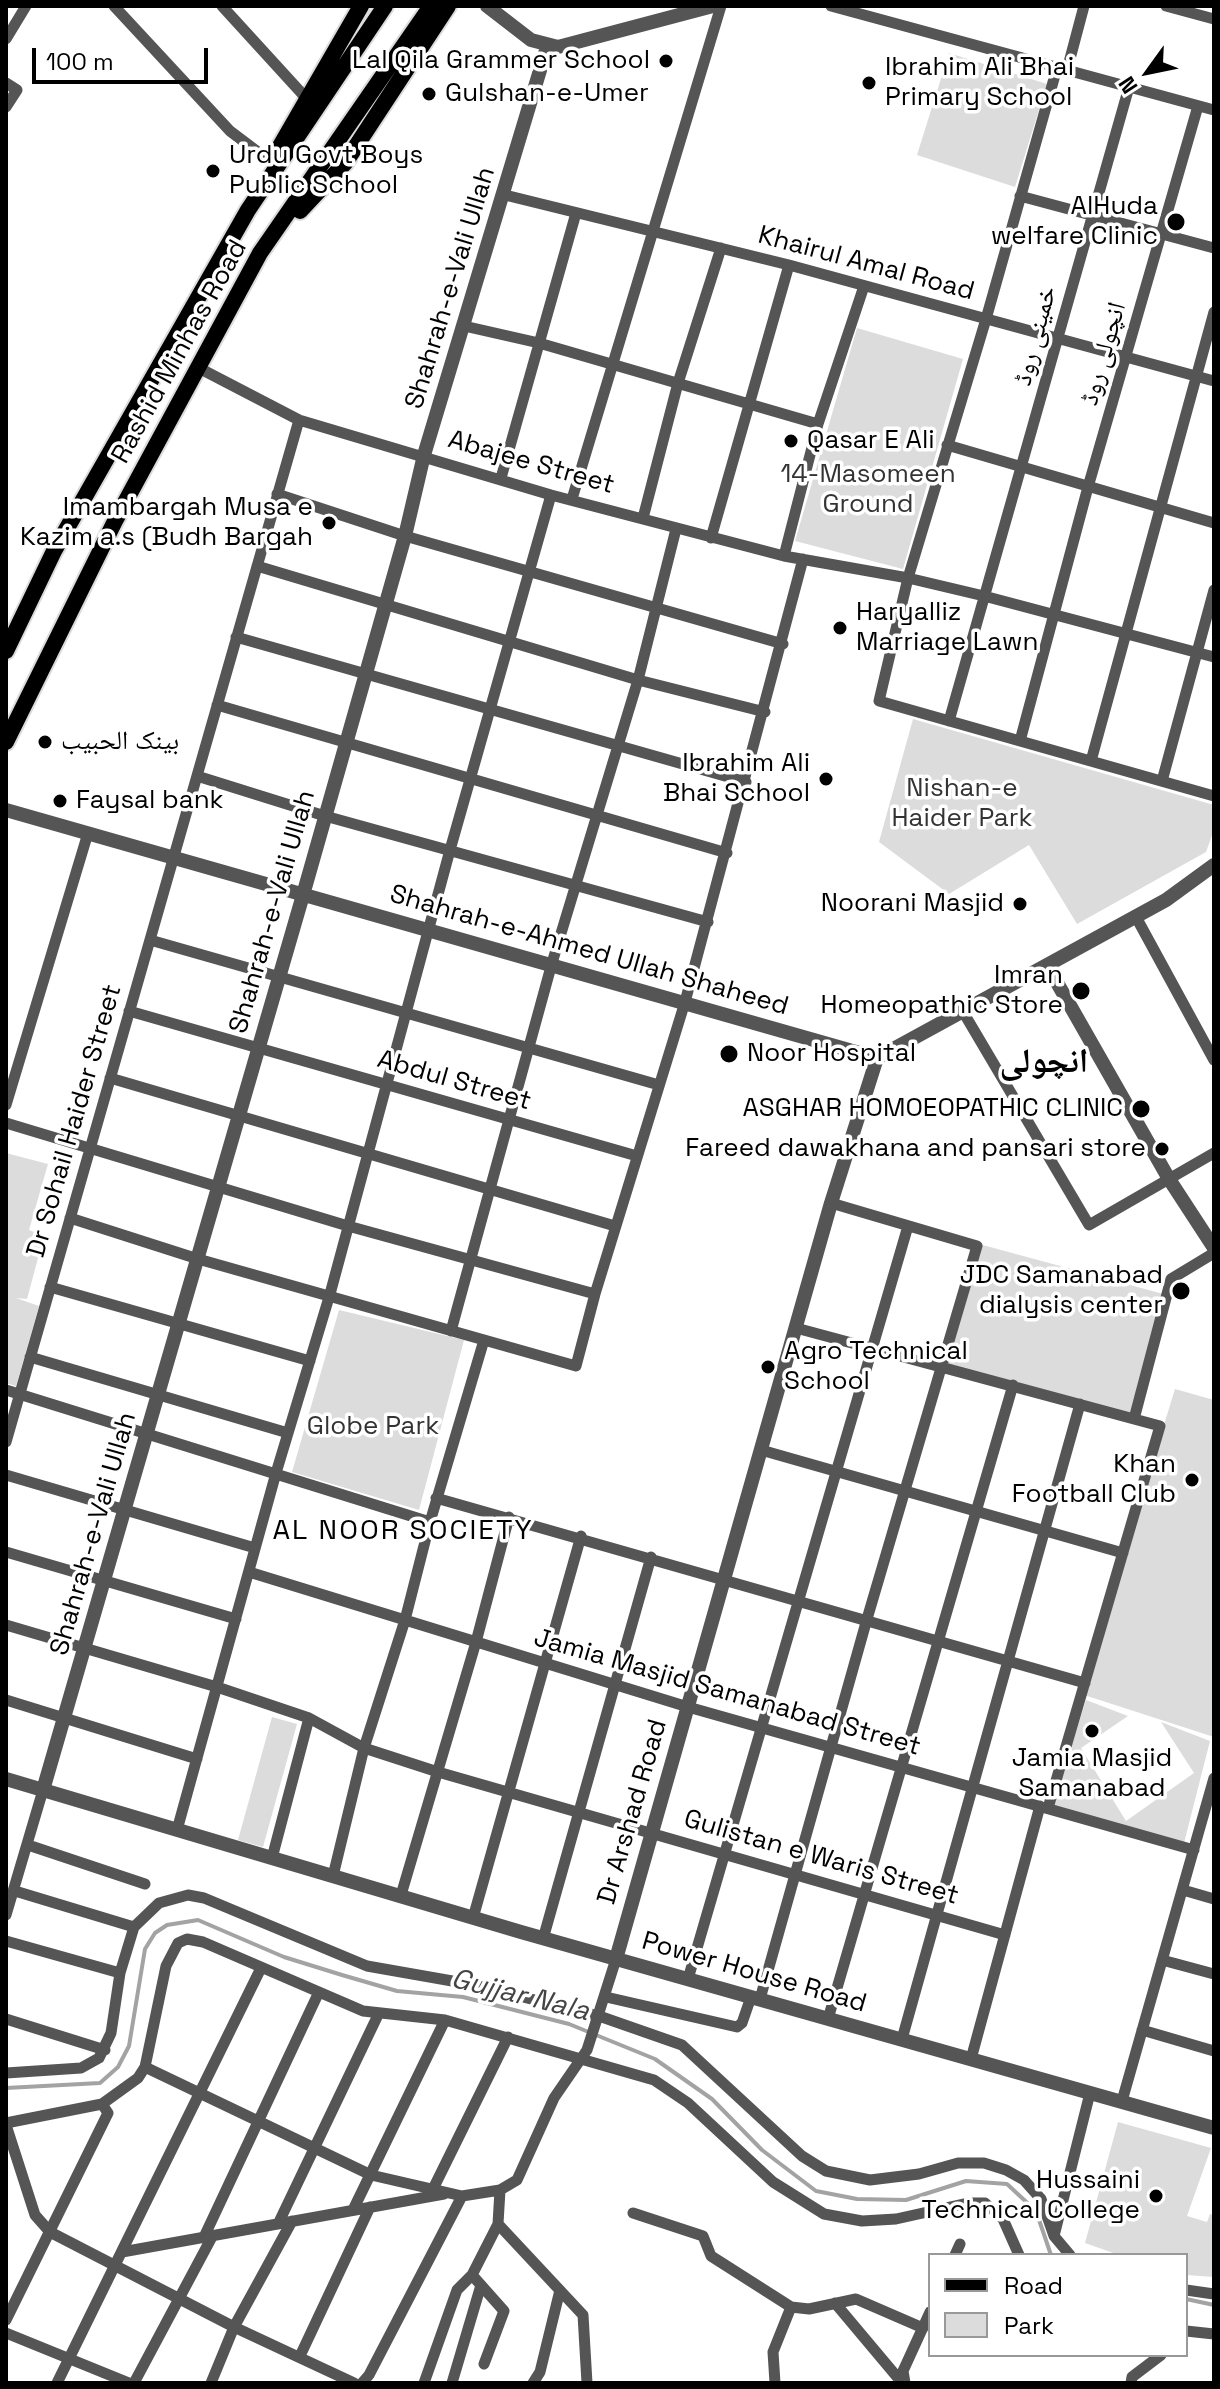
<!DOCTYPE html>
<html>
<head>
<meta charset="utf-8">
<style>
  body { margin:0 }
  #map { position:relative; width:1220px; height:2389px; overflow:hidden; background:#fff; font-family:"Space Grotesk",sans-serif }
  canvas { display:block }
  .frame { position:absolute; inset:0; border:8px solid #000; pointer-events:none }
  .legend { position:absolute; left:928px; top:2253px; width:260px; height:104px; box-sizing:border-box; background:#fff; border:2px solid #999; margin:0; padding:10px 14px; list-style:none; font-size:24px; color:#000 }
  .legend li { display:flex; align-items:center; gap:16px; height:40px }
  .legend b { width:40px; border:2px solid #999 }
  .north { position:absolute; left:1108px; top:32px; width:80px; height:80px; -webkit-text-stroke:6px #fff; paint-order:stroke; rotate:237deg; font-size:22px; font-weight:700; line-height:32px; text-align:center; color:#000 }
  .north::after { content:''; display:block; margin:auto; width:28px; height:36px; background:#000; clip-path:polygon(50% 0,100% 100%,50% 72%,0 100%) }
  .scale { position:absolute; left:32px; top:48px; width:176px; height:36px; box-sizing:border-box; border:4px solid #000; border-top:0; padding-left:10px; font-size:24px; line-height:28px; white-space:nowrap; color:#000; -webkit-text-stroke:6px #fff; paint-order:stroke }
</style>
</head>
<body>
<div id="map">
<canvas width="1220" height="2389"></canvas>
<div class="frame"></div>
<ul class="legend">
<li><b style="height:10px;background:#000"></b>Road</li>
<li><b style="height:22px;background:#dcdcdc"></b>Park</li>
</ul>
<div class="north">N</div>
<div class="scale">100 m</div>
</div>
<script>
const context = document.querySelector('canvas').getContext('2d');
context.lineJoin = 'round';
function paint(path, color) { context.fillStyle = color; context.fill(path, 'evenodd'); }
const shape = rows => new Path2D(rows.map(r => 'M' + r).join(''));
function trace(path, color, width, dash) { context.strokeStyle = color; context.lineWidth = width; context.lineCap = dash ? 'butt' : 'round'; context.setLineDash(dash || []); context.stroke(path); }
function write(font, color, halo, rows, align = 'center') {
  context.font = font + ' "Space Grotesk","Noto Naskh Arabic",sans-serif'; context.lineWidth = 7; context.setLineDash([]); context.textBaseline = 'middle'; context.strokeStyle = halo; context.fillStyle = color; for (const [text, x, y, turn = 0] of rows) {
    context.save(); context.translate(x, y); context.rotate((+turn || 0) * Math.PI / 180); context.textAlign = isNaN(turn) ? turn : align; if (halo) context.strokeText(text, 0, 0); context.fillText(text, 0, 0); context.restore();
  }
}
const green = shape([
  [949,53,1047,84,1015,187,917,155],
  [857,328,963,359,903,569,795,541],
  [913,719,1214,805,1214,830,1206,852,1077,924,1029,845,949,894,879,842],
  [6,1153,48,1164,29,1230,44,1236,27,1299,16,1298,39,1306,16,1386,6,1383],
  [979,1244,1167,1295,1134,1419,943,1365],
  [339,1310,464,1340,419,1510,292,1472],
  [1175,1389,1214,1400,1214,1737,1081,1694],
  [1086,1700,1128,1716,1081,1748,1126,1821,1194,1773,1161,1722,1210,1741,1184,1843,1052,1807],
  [272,1717,297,1724,263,1847,238,1840],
  [1118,2122,1211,2148,1187,2216,1207,2222,1210,2214,1214,2215,1214,2277,1186,2275,1186,2255,1119,2255,1085,2243]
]);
const stream = shape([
  [6,2088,100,2083,118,2067,129,2046,145,1949,155,1933,167,1925,198,1920,284,1957,342,1975,397,1991,463,1997,569,2024,655,2059,712,2099,762,2150,816,2191,857,2199,906,2200,966,2181,1007,2184,1036,2211,1051,2255],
  [1186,2299,1214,2305]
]);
const minor = shape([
  [114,6,230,131,271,162],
  [222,6,306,98],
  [831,6,1214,110],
  [1166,6,1214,19],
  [6,39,26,6],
  [1057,68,986,319,908,578,879,701,1214,796],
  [1067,70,1084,6],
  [6,83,17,90,6,107],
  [505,195,789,265,1214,381],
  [1020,196,1214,248],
  [464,326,539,343,818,424],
  [197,367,299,420,551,495,784,556,908,578,984,596,1214,657],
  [947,445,1214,523],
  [501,478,576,213],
  [277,494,405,536,783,644],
  [572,499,721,6],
  [643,518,678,383,721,248],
  [711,538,789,265],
  [784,556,818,424,864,286],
  [257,566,638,680,765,712],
  [236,637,746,782],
  [217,705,727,853],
  [949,721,1129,87],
  [1020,741,1088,487,1198,106],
  [1091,761,1214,312],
  [197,776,325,816,708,922],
  [1162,781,1214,590],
  [1136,917,1214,1060],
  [150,940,659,1085],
  [962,1010,1089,1225,1214,1153],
  [129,1011,637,1156],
  [110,1078,615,1226],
  [6,1105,88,833],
  [6,1123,348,1226,595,1294],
  [70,1218,198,1259,576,1366,595,1294,685,1002,803,559],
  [50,1287,310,1361],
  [796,1328,1160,1426,1048,1808],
  [451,1331,552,963,638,680,676,529],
  [30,1357,288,1433],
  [6,1390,430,1522],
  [1134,1419,1171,1279,1214,1253],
  [6,1442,299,420],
  [761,1450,1123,1553],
  [6,1475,255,1548],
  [436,1498,1085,1683],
  [6,1552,236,1619],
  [249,1572,688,1707,1194,1850],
  [6,1625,217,1687,309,1718,364,1748,438,1772,1005,1935],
  [6,1700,197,1759],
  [177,1830,276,1473,330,1294,450,850,551,495],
  [28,1845,145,1884],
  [272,1858,309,1718],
  [333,1876,364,1748,405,1620,430,1522,484,1340],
  [1183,1890,1214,1899],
  [15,1891,134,1927],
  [401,1895,476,1642,509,1517],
  [6,1915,43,1790],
  [473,1918,581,1536],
  [543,1939,651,1557],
  [6,1941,120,1973],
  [1162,1960,1214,1974],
  [688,1979,908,1226],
  [606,1997,737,2027,742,2023,751,1997],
  [760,1999,867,1619,977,1246,831,1203],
  [6,2019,105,2050],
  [828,2019,1013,1385],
  [1142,2030,1214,2051],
  [902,2039,1080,1404],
  [971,2059,1040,1806],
  [145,2067,371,2175,462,2196,500,2190,517,2180,554,2098,587,2050,616,1959],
  [6,2073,81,2068,99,2058,111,2033,120,1973,134,1927,159,1903,188,1895,204,1898,367,1966,475,1985,599,2016,682,2045,802,2156,826,2171,870,2180,919,2174,958,2163,984,2163,1006,2170,1024,2180,1041,2199,1054,2236,1070,2255],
  [1122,2101,1214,1778],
  [6,2123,102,2104,138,2078,145,2067,166,1966,178,1943,187,1939,203,1942,363,2011,445,2020,654,2080,688,2103,773,2182,824,2214,862,2221,896,2219,968,2203,985,2203,1003,2219,1019,2255],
  [6,2125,35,2215,50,2232,234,2327,354,2383],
  [433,2189,508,2037],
  [500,2190,498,2224,583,2315,587,2383],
  [353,2210,445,2020],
  [633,2213,703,2236,711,2256,791,2307,809,2309,856,2299,923,2328],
  [278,2224,378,2015],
  [1054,2236,1090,2093],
  [204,2237,318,1994],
  [122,2252,444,2194],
  [955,2255,960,2244],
  [472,2275,504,2311,484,2364],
  [1186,2290,1214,2294],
  [835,2303,898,2378,904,2379],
  [6,2320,108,2113,102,2104],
  [1186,2331,1214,2334],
  [6,2333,129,2383],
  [300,2356,370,2207],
  [57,2383,261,1968],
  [134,2383,213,2235],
  [211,2383,234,2327,292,2221],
  [362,2383,369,2375,462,2196],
  [424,2383,457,2290,472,2275,498,2224],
  [452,2383,481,2285],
  [533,2383,540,2372,560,2290],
  [775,2383,773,2352,791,2307],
  [905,2383,903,2371,930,2312],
  [1131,2383,1132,2377,1161,2355]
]);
const tertiary = shape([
  [487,6,531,40,558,47,713,6],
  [6,810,877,1058,1166,900,1214,865],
  [1047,965,1169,1179,1214,1248],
  [6,1779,521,1932,1214,2128],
  [43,1790,303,895,405,536,424,455,547,47],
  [616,1959,831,1203,877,1058]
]);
const primary = shape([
  [279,148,361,6],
  [300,211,345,163,448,6],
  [6,651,54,551,248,210,385,6],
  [6,742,115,521,260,253,431,6]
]);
const markers = [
  [666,61,8,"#000"],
  [869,83,8,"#000"],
  [429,94,8,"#000"],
  [213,171,8,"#000"],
  [1176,222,10,"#000"],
  [791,441,8,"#000"],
  [329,523,8,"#000"],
  [840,628,8,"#000"],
  [45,742,8,"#000"],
  [826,779,8,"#000"],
  [60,801,8,"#000"],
  [1020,904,8,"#000"],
  [1081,991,10,"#000"],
  [729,1054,10,"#000"],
  [1141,1109,10,"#000"],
  [1162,1149,8,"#000"],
  [1181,1291,10,"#000"],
  [768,1367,8,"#000"],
  [1192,1480,8,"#000"],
  [1092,1731,8,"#000"],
  [1156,2196,8,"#000"]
];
const poiNames = [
  ["Lal Qila Grammer School",650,61],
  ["Ibrahim Ali Bhai",885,68,"left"],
  ["Primary School",885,98,"left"],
  ["Gulshan-e-Umer",445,94,"left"],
  ["Urdu Govt Boys",229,156,"left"],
  ["Public School",229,186,"left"],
  ["AlHuda",1158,207],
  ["welfare Clinic",1158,237],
  ["Qasar E Ali",807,441,"left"],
  ["Imambargah Musa e",313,508],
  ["Kazim a.s (Budh Bargah",313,538],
  ["Haryalliz",856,613,"left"],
  ["Marriage Lawn",856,643,"left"],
  ["بينک الحبيب",61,742,"left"],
  ["Ibrahim Ali",810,764],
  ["Bhai School",810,794],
  ["Faysal bank",76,801,"left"],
  ["Noorani Masjid",1004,904],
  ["Imran",1063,976],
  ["Homeopathic Store",1063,1006],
  ["Noor Hospital",747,1054,"left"],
  ["ASGHAR HOMOEOPATHIC CLINIC",1123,1109],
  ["Fareed dawakhana and pansari store",1146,1149],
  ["JDC Samanabad",1163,1276],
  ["dialysis center",1163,1306],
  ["Agro Technical",784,1352,"left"],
  ["School",784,1382,"left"],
  ["Khan",1176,1465],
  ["Football Club",1176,1495],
  ["Jamia Masjid",1092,1759,"center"],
  ["Samanabad",1092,1789,"center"],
  ["Hussaini",1140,2181],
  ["Technical College",1140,2211]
];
const streetNames = [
  ["Khairul Amal Road",866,264,15],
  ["Shahrah-e-Vali Ullah",451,288,-73],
  ["خمینی روڈ",1036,336,-75],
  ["Rashid Minhas Road",180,352,-61],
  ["انچولی روڈ",1104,354,-74],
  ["Abajee Street",531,463,16],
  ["Shahrah-e-Vali Ullah",273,912,-74],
  ["Shahrah-e-Ahmed Ullah Shaheed",589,951,16],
  ["Abdul Street",454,1081,16],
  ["Dr Sohail Haider Street",75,1121,-74],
  ["Shahrah-e-Vali Ullah",94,1534,-74],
  ["Jamia Masjid Samanabad Street",727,1693,16],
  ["Dr Arshad Road",633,1812,-74],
  ["Gulistan e Waris Street",821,1858,16],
  ["Power House Road",754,1973,16]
];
const parkNames = [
  ["14-Masomeen",868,475],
  ["Ground",868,505],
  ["Nishan-e",962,789],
  ["Haider Park",962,819],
  ["Globe Park",373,1427]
];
const neighbourhoodNames = [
  ["AL NOOR SOCIETY",403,1531]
];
const waterNames = [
  ["Gujjar Nala",520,1996,14]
];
const districtNames = [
  ["انچولی",1044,1063]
];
paint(green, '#dcdcdc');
trace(stream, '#a3a3a3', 4);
trace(primary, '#dbdbdb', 20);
trace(minor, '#555', 11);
trace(tertiary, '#555', 14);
trace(primary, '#000', 16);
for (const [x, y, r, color] of markers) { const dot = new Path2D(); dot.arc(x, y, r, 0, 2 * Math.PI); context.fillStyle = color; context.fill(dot); trace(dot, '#fff', 3); }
write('26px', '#000', '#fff', poiNames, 'right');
write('26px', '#000', '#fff', streetNames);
write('26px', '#333', '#fff', parkNames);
context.letterSpacing = '2px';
write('28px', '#000', '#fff', neighbourhoodNames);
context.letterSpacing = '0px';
write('italic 28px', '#444', '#fff', waterNames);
write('bold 34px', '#000', '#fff', districtNames);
</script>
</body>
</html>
